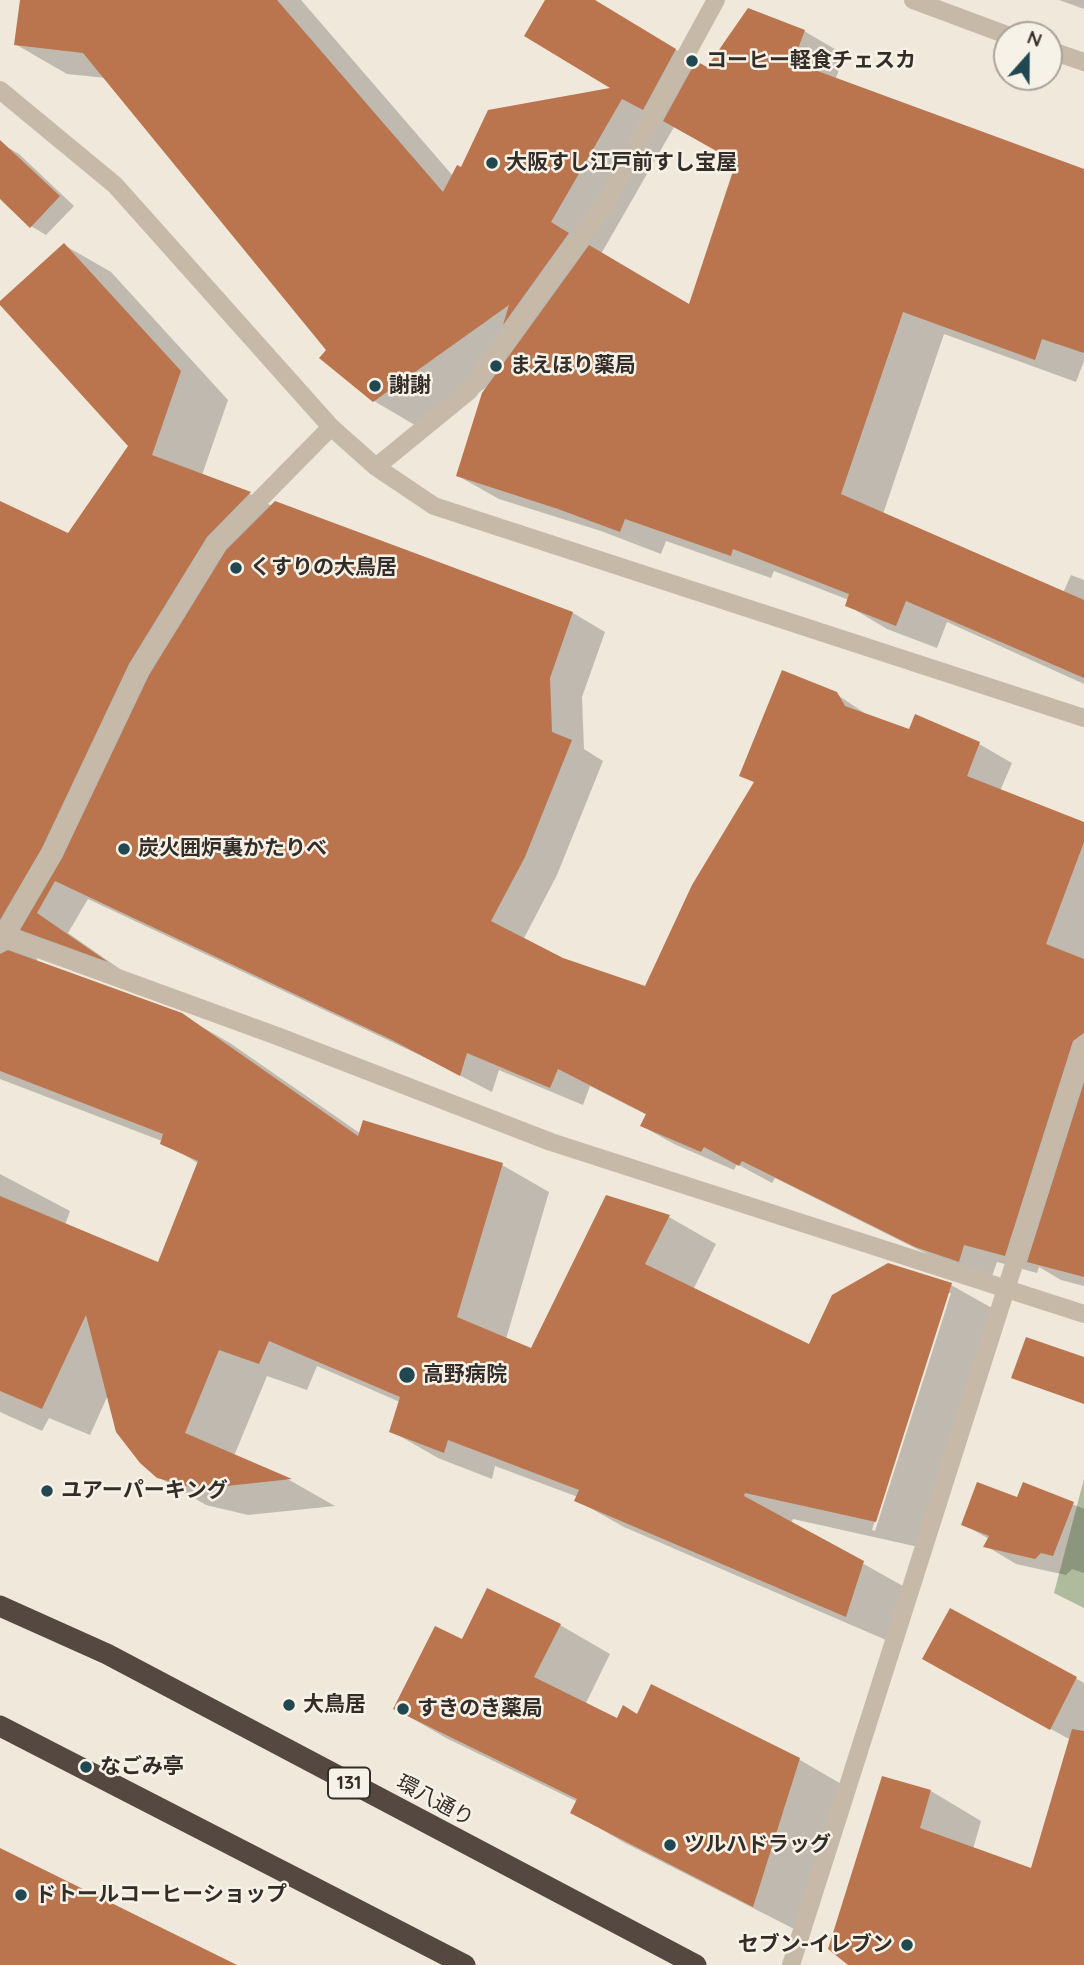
<!DOCTYPE html>
<html>
<head>
<meta charset="utf-8">
<style>
  body { margin:0 }
  #map { position:relative; width:1084px; height:1965px; overflow:hidden; background:#efe8db; font-family:Quicksand,sans-serif }
  canvas { display:block }
  .north { position:absolute; left:993px; top:21px; width:70px; height:70px; box-sizing:border-box; background:#f7f2e7; border:2px solid #a9a39b; border-radius:50%; rotate:21deg; font-size:19px; font-weight:700; line-height:28px; text-align:center; color:#332d28 }
  .north::after { content:''; display:block; margin:auto; width:24px; height:32px; background:#214851; clip-path:polygon(50% 0,100% 100%,50% 72%,0 100%) }
</style>
</head>
<body>
<div id="map">
<canvas width="1084" height="1965"></canvas>
<div class="north">N</div>
</div>
<script>
const context = document.querySelector('canvas').getContext('2d');
context.lineJoin = 'round';
function paint(path, color) { context.fillStyle = color; context.fill(path, 'evenodd'); }
const shape = rows => new Path2D(rows.map(r => 'M' + r).join(''));
function trace(path, color, width, dash) { context.strokeStyle = color; context.lineWidth = width; context.lineCap = dash ? 'butt' : 'round'; context.setLineDash(dash || []); context.stroke(path); }
function write(font, color, halo, rows, align = 'center') {
  context.font = font + ' Quicksand,"Noto Sans JP",sans-serif'; context.lineWidth = 5; context.setLineDash([]); context.textBaseline = 'middle'; context.strokeStyle = halo; context.fillStyle = color; for (const [text, x, y, turn = 0] of rows) {
    context.save(); context.translate(x, y); context.rotate((+turn || 0) * Math.PI / 180); context.textAlign = isNaN(turn) ? turn : align; if (halo) context.strokeText(text, 0, 0); context.fillText(text, 0, 0); context.restore();
  }
}
const green = shape([
  [1084,1479,1084,1608,1054,1593]
]);
const shadow = shape([
  [21,0,301,0,453,176,615,89,547,0,593,0,708,69,804,31,845,55,835,80,1084,171,1084,361,1076,382,944,334,883,514,1063,593,1071,575,1084,580,1084,684,947,622,937,648,887,629,847,605,849,600,774,571,771,578,666,541,661,554,601,531,499,499,458,476,488,386,425,431,374,401,106,78,67,74,15,44],
  [674,127,738,162,690,306,601,254],
  [1059,0,1084,0,1084,9],
  [4,145,19,154,74,206,46,235,31,226,0,197],
  [64,245,111,272,228,400,202,475,250,494,272,506,275,503,573,613,605,632,582,697,584,749,603,761,557,875,523,940,563,960,646,988,756,783,741,775,836,694,872,718,910,731,916,716,979,744,1012,763,1000,791,1084,824,1084,1286,1061,1280,1039,1267,1037,1273,997,1262,991,1279,949,1265,775,1178,772,1183,737,1164,734,1170,674,1144,642,1126,647,1115,590,1086,583,1105,499,1070,492,1092,426,1058,88,899,68,933,130,976,45,951,37,958,37,962,181,1015,230,1043,361,1134,502,1165,549,1192,506,1339,531,1350,669,1217,716,1244,693,1290,810,1347,951,1285,999,1312,923,1548,793,1519,791,1523,910,1590,893,1643,624,1527,576,1500,578,1497,495,1466,492,1479,438,1458,391,1431,400,1402,317,1366,307,1390,267,1376,234,1456,291,1481,335,1506,248,1515,206,1505,158,1477,108,1395,90,1435,49,1418,42,1431,0,1412,0,1174,70,1211,65,1225,159,1264,199,1164,162,1141,0,1079,0,502,68,535,130,446],
  [947,1293,951,1293,875,1531,872,1530],
  [1024,1484,1084,1509,1084,1573,1072,1569,1066,1575,1016,1564,986,1546,989,1539,963,1524,1018,1499],
  [951,1610,1084,1683,1084,1965,851,1965,931,1791,981,1821,973,1849,1032,1870,1071,1740,975,1688],
  [560,1625,610,1654,585,1705,618,1721,638,1716,651,1686,800,1760,850,1789,804,1934,623,1842,572,1812,578,1802,446,1738,396,1709,463,1642]
]);
const building = shape([
  [20,0,277,0,443,192,457,165,461,167,488,110,610,88,524,36,545,0,595,0,676,49,643,110,622,99,551,222,569,233,503,325,509,305,373,402,319,358,326,350,83,53,14,45],
  [748,8,805,30,793,62,1084,169,1084,353,1042,339,1035,360,903,312,841,494,1084,600,1084,678,906,601,896,626,845,606,849,594,733,549,731,556,625,519,620,532,558,509,456,476,482,393,589,245,689,304,736,162,663,121,696,61,707,67],
  [0,140,60,196,30,228,0,199],
  [64,243,181,371,152,455,251,492,207,537,129,664,42,848,0,920,0,501,68,533,128,446,0,305,0,301],
  [275,501,573,612,550,678,552,732,572,740,525,857,491,921,563,958,645,986,692,885,754,782,739,776,782,670,837,692,845,706,909,729,915,714,980,742,967,776,1084,822,1084,842,1046,944,1084,959,1084,1033,1073,1041,1005,1256,964,1245,959,1262,915,1247,742,1161,739,1166,704,1147,701,1152,640,1126,646,1114,558,1069,550,1088,467,1053,460,1076,392,1040,55,881,37,913,108,962,20,930,62,858,149,675,226,550],
  [8,950,182,1013,358,1136,363,1120,503,1163,457,1317,531,1348,606,1195,670,1215,645,1264,809,1344,832,1295,888,1263,952,1283,876,1522,745,1493,744,1496,864,1561,846,1617,574,1501,579,1490,448,1440,444,1453,389,1432,400,1397,269,1341,259,1364,219,1350,185,1433,292,1479,199,1489,157,1478,140,1463,116,1432,86,1315,42,1409,0,1391,0,1196,158,1262,198,1161,160,1144,163,1134,0,1071,0,954],
  [1084,1082,1084,1277,1027,1262],
  [1026,1337,1084,1357,1084,1404,1011,1378],
  [977,1482,1017,1497,1023,1482,1074,1502,1053,1556,1041,1553,1035,1559,983,1547,989,1536,961,1525],
  [487,1588,561,1624,534,1677,617,1718,623,1705,637,1714,651,1684,800,1758,753,1907,570,1813,577,1799,393,1709,435,1626,462,1639],
  [950,1608,1077,1677,1050,1730,922,1659],
  [1072,1729,1084,1731,1084,1965,848,1965,828,1949,882,1776,931,1790,920,1828,1031,1868],
  [0,1848,237,1965,0,1965]
]);
const minor = shape([
  [913,0,1007,35],
  [1049,50,1084,62],
  [0,90,115,185,331,427,376,467,434,506,1084,718],
  [376,467,469,391,604,205,716,0],
  [0,935,277,1036,551,1142,1084,1314],
  [0,943,52,853,139,670,217,543,331,427],
  [791,1965,1084,1044]
]);
const highway = shape([
  [0,1606,107,1654,696,1965],
  [0,1726,465,1965]
]);
const markers = [
  [692,61,7,"#214851"],
  [492,163,7,"#214851"],
  [496,366,7,"#214851"],
  [375,386,7,"#214851"],
  [236,568,7,"#214851"],
  [124,849,7,"#214851"],
  [407,1375,9,"#214851"],
  [47,1491,7,"#214851"],
  [289,1705,7,"#214851"],
  [403,1709,7,"#214851"],
  [86,1767,7,"#214851"],
  [670,1845,7,"#214851"],
  [21,1895,7,"#214851"],
  [907,1945,7,"#214851"]
];
const shields = [
  [349,1783,42]
];
const shieldNames = [
  ["131",349,1783]
];
const poiNames = [
  ["コーヒー軽食チェスカ",706,61],
  ["大阪すし江戸前すし宝屋",506,163],
  ["まえほり薬局",510,366],
  ["謝謝",389,386],
  ["くすりの大鳥居",250,568],
  ["炭火囲炉裏かたりべ",138,849],
  ["高野病院",423,1375],
  ["ユアーパーキング",61,1491],
  ["大鳥居",303,1705],
  ["すきのき薬局",417,1709],
  ["なごみ亭",100,1767],
  ["ツルハドラッグ",684,1845],
  ["ドトールコーヒーショップ",35,1895],
  ["セブン-イレブン",893,1945,"right"]
];
const streetNames = [
  ["環八通り",435,1801,28]
];
paint(green, '#aebc9d');
paint(shadow, '#0003');
paint(building, '#ba754e');
trace(minor, '#c6b9a8', 18);
trace(highway, '#544840', 21);
for (const [x, y, r, color] of markers) { const dot = new Path2D(); dot.arc(x, y, r, 0, 2 * Math.PI); context.fillStyle = color; context.fill(dot); trace(dot, '#f7f2e7', 2.5); }
for (const [x, y, w] of shields) { const box = new Path2D(); box.roundRect(x - w / 2, y - 15.5, w, 31, 5); context.fillStyle = '#f7f2e7'; context.fill(box); trace(box, '#332d28', 2); }
write('bold 19px', '#332d28', null, shieldNames);
write('bold 21px', '#332d28', '#f7f2e7', poiNames, 'left');
write('21px', '#332d28', '#f7f2e7', streetNames);
</script>
</body>
</html>
